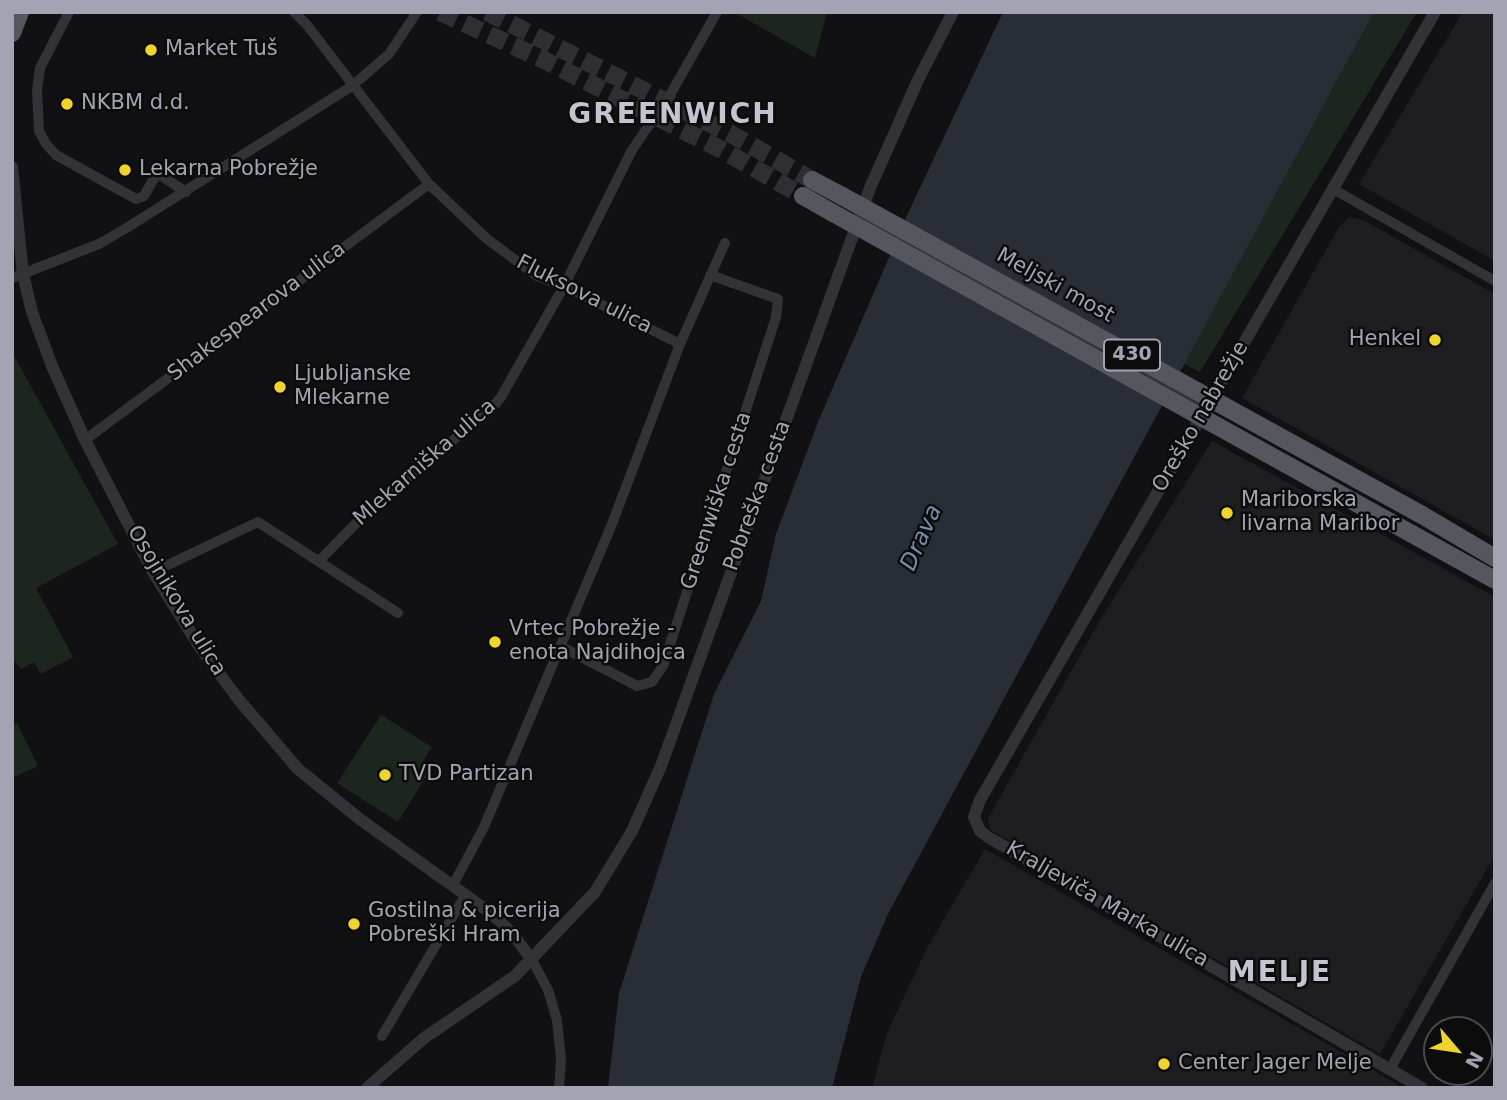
<!DOCTYPE html>
<html>
<head>
<meta charset="utf-8">
<style>
  body { margin:0 }
  #map { position:relative; width:1507px; height:1100px; overflow:hidden; background:#111113; font-family:"DejaVu Sans",sans-serif }
  canvas { display:block }
  .frame { position:absolute; inset:0; border:14px solid #a3a4b3; pointer-events:none }
  .north { position:absolute; left:1423px; top:1016px; width:70px; height:70px; box-sizing:border-box; background:#0c0c0d; border:2px solid #48494f; border-radius:50%; rotate:119deg; font-size:19px; font-weight:700; line-height:28px; text-align:center; color:#a3a4b3 }
  .north::after { content:''; display:block; margin:auto; width:24px; height:32px; background:#eed42d; clip-path:polygon(50% 0,100% 100%,50% 72%,0 100%) }
</style>
</head>
<body>
<div id="map">
<canvas width="1507" height="1100"></canvas>
<div class="frame"></div>
<div class="north">N</div>
</div>
<script>
const context = document.querySelector('canvas').getContext('2d');
context.lineJoin = 'round';
function paint(path, color) { context.fillStyle = color; context.fill(path, 'evenodd'); }
const shape = rows => new Path2D(rows.map(r => 'M' + r).join(''));
function trace(path, color, width, dash) { context.strokeStyle = color; context.lineWidth = width; context.lineCap = dash ? 'butt' : 'round'; context.setLineDash(dash || []); context.stroke(path); }
function write(font, color, halo, rows, align = 'center') {
  context.font = font + ' "DejaVu Sans",sans-serif'; context.lineWidth = 5; context.setLineDash([]); context.textBaseline = 'middle'; context.strokeStyle = halo; context.fillStyle = color; for (const [text, x, y, turn = 0] of rows) {
    context.save(); context.translate(x, y); context.rotate((+turn || 0) * Math.PI / 180); context.textAlign = isNaN(turn) ? turn : align; if (halo) context.strokeText(text, 0, 0); context.fillText(text, 0, 0); context.restore();
  }
}
const built = shape([
  [1463,12,1495,12,1495,261,1359,184],
  [1349,217,1363,220,1495,294,1495,540,1242,398,1339,227],
  [1212,441,1495,597,1495,855,1380,1054,991,830,988,818,1099,622],
  [985,849,1371,1069,1403,1088,872,1088,887,1033,926,950]
]);
const green = shape([
  [734,12,827,12,815,58],
  [1374,12,1417,12,1200,372,1184,364],
  [12,352,118,544,36,588,73,657,41,674,34,662,21,669,12,658],
  [381,715,432,747,423,761,432,767,398,822,337,783],
  [17,723,38,766,12,778,12,725]
]);
const water = shape([
  [1003,12,1374,12,887,916,861,977,832,1088,608,1088,619,993,714,694,761,601,776,534,818,422,909,211]
]);
const trunkTunnel = shape([
  [440,12,544,60,722,150,803,196],
  [487,12,731,134,812,180]
]);
const minor = shape([
  [69,12,40,68,37,90,39,131,46,144,56,155,136,199,144,196,157,173,186,192],
  [294,12,307,25,429,184,487,239,537,276,564,286,680,344],
  [1333,189,1495,281],
  [12,278,99,244,128,227,352,86,389,54,417,12],
  [85,440,429,184],
  [319,561,372,507,492,408,501,397,564,286,632,150,670,95,717,12],
  [153,572,258,522,398,613],
  [560,646,637,686,652,682,663,666,776,317,778,299,710,275],
  [453,885,484,827,612,524,680,344,725,243],
  [532,960,548,990,557,1020,561,1059,559,1088],
  [382,1036,466,894],
  [1390,1069,1495,883]
]);
const tertiary = shape([
  [12,167,23,274,32,312,52,366,85,440,153,572,201,649,239,700,298,769,361,820,492,914,512,933,532,960],
  [860,218,1207,408],
  [367,1088,424,1038,515,976,595,892,632,831,661,766,870,188,918,80,953,12],
  [1422,1088,988,837,980,831,974,817,980,800,1435,12]
]);
const trunk = shape([
  [12,33,20,12],
  [812,180,842,196],
  [803,196,833,213],
  [1422,515,1495,558],
  [1412,534,1495,580]
]);
const trunkBridge = shape([
  [842,196,1422,515],
  [833,213,1412,534]
]);
const markers = [
  [151,50,7,"#eed42d"],
  [67,104,7,"#eed42d"],
  [125,170,7,"#eed42d"],
  [1435,340,7,"#eed42d"],
  [280,387,7,"#eed42d"],
  [1227,513,7,"#eed42d"],
  [495,642,7,"#eed42d"],
  [385,775,7,"#eed42d"],
  [354,924,7,"#eed42d"],
  [1164,1064,7,"#eed42d"]
];
const shields = [
  [1132,355,56]
];
const shieldNames = [
  ["430",1132,355]
];
const poiNames = [
  ["Market Tuš",165,50],
  ["NKBM d.d.",81,104],
  ["Lekarna Pobrežje",139,170],
  ["Henkel",1421,340,"right"],
  ["Ljubljanske",294,375],
  ["Mlekarne",294,399],
  ["Mariborska",1241,501],
  ["livarna Maribor",1241,525],
  ["Vrtec Pobrežje -",509,630],
  ["enota Najdihojca",509,654],
  ["TVD Partizan",399,775],
  ["Gostilna & picerija",368,912],
  ["Pobreški Hram",368,936],
  ["Center Jager Melje",1178,1064]
];
const streetNames = [
  ["Meljski most",1055,286,29],
  ["Fluksova ulica",584,295,27],
  ["Shakespearova ulica",257,312,-37],
  ["Oreško nabrežje",1201,417,-60],
  ["Mlekarniška ulica",425,463,-41],
  ["Pobreška cesta",758,496,-70],
  ["Greenwiška cesta",717,501,-72],
  ["Osojnikova ulica",176,601,59],
  ["Kraljeviča Marka ulica",1107,905,30]
];
const waterNames = [
  ["Drava",922,538,-66]
];
const districtNames = [
  ["GREENWICH",673,116],
  ["MELJE",1280,974]
];
paint(built, '#1e1d1f');
paint(green, '#1d251f');
paint(water, '#282d36');
trace(trunkTunnel, '#2e2e33', 18, [18, 9]);
trace(minor, '#323237', 10);
trace(tertiary, '#323237', 12);
trace(trunk, '#56565f', 18);
trace(trunkBridge, '#56565f', 18);
for (const [x, y, r, color] of markers) { const dot = new Path2D(); dot.arc(x, y, r, 0, 2 * Math.PI); context.fillStyle = color; context.fill(dot); trace(dot, '#0c0c0d', 2.5); }
for (const [x, y, w] of shields) { const box = new Path2D(); box.roundRect(x - w / 2, y - 15.5, w, 31, 5); context.fillStyle = '#0c0c0d'; context.fill(box); trace(box, '#a3a4b3', 2); }
write('bold 19px', '#a3a4b3', null, shieldNames);
write('21px', '#a3a4b3', '#0c0c0d', poiNames, 'left');
write('21px', '#a3a4b3', '#0c0c0d', streetNames);
write('italic 23px', '#798bae', '#0c0c0d', waterNames);
context.letterSpacing = '2px';
write('bold 28px', '#c3c4cf', '#0c0c0d', districtNames);
context.letterSpacing = '0px';
</script>
</body>
</html>
